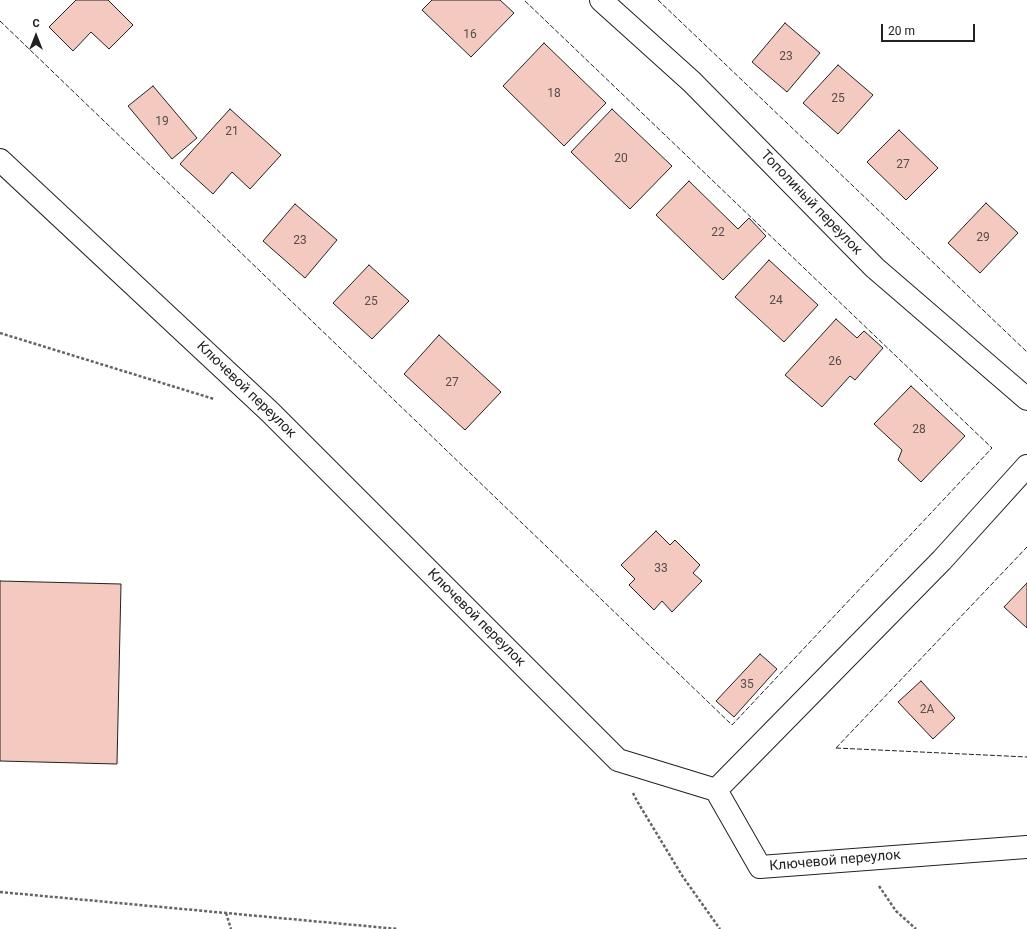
<!DOCTYPE html>
<html>
<head>
<meta charset="utf-8">
<style>
  body { margin:0 }
  #map { position:relative; width:1027px; height:929px; overflow:hidden; background:#fff; font-family:Roboto,sans-serif }
  canvas { display:block }
  .north { position:absolute; left:16px; top:16px; width:40px; height:40px; -webkit-text-stroke:3px #fff; paint-order:stroke; rotate:0deg; font-size:11px; font-weight:700; line-height:16px; text-align:center; color:#222 }
  .north::after { content:''; display:block; margin:auto; width:14px; height:18px; background:#222; clip-path:polygon(50% 0,100% 100%,50% 72%,0 100%) }
  .scale { position:absolute; left:881px; top:24px; width:94px; height:18px; box-sizing:border-box; border:2px solid #222; border-top:0; padding-left:5px; font-size:12px; line-height:14px; white-space:nowrap; color:#222; -webkit-text-stroke:3px #fff; paint-order:stroke }
</style>
</head>
<body>
<div id="map">
<canvas width="1027" height="929"></canvas>
<div class="north">С</div>
<div class="scale">20 m</div>
</div>
<script>
const context = document.querySelector('canvas').getContext('2d');
context.lineJoin = 'round';
function paint(path, color) { context.fillStyle = color; context.fill(path, 'evenodd'); }
const shape = rows => new Path2D(rows.map(r => 'M' + r).join(''));
function trace(path, color, width, dash) { context.strokeStyle = color; context.lineWidth = width; context.lineCap = dash ? 'butt' : 'round'; context.setLineDash(dash || []); context.stroke(path); }
function write(font, color, halo, rows, align = 'center') {
  context.font = font + ' Roboto,sans-serif'; context.lineWidth = 3; context.setLineDash([]); context.textBaseline = 'middle'; context.strokeStyle = halo; context.fillStyle = color; for (const [text, x, y, turn = 0] of rows) {
    context.save(); context.translate(x, y); context.rotate((+turn || 0) * Math.PI / 180); context.textAlign = isNaN(turn) ? turn : align; if (halo) context.strokeText(text, 0, 0); context.fillText(text, 0, 0); context.restore();
  }
}
const building = shape([
  [76,0,108,0,133,25,109,49,91,32,73,51,49,27,76,0],
  [432,0,500,0,514,13,471,57,422,10,432,0],
  [785,23,820,53,787,92,752,62,785,23],
  [544,43,606,103,564,146,503,86,544,43],
  [838,65,873,95,838,134,803,103,838,65],
  [153,86,197,138,172,159,128,106,153,86],
  [230,109,281,155,250,189,232,172,213,194,180,164,230,109],
  [612,109,672,166,630,209,571,152,612,109],
  [899,130,938,168,906,200,867,162,899,130],
  [689,181,738,229,749,218,766,236,723,280,656,215,689,181],
  [986,203,1018,233,980,273,948,243,986,203],
  [295,204,337,240,305,278,263,241,295,204],
  [769,260,818,305,784,342,735,297,769,260],
  [369,265,409,301,372,339,333,303,369,265],
  [836,319,857,338,864,331,883,348,855,380,850,376,822,407,785,375,836,319],
  [439,335,501,392,465,430,404,374,439,335],
  [911,386,965,436,921,482,898,460,902,450,874,424,911,386],
  [656,531,670,545,675,540,700,565,693,573,702,581,672,612,662,601,654,610,629,585,635,579,621,565,656,531],
  [0,581,121,584,117,764,0,761,0,581],
  [1027,583,1027,628,1004,607,1027,583],
  [760,654,777,669,734,717,716,701,760,654],
  [921,681,955,718,933,739,898,702,921,681]
]);
const path = shape([
  [0,333,214,399],
  [633,793,637,801,683,877,720,929],
  [879,886,896,911,916,929],
  [0,892,398,929],
  [226,913,231,929]
]);
const minor = shape([
  [601,0,692,82,875,268,1027,399],
  [0,160,270,412,618,760,716,790,760,867,1027,847],
  [716,790,942,560,1027,466]
]);
const fence = shape([
  [658,0,1027,352],
  [0,21,732,725,992,448,524,0],
  [836,748,1027,547],
  [836,748,1027,757]
]);
const numberNames = [
  ["16",470,35],
  ["23",786,57],
  ["18",554,94],
  ["25",838,99],
  ["19",162,122],
  ["21",232,132],
  ["20",621,159],
  ["27",903,165],
  ["22",718,233],
  ["29",983,238],
  ["23",300,241],
  ["24",776,301],
  ["25",371,302],
  ["26",835,362],
  ["27",452,383],
  ["28",919,430],
  ["33",661,569],
  ["35",747,685],
  ["2А",927,710]
];
const streetNames = [
  ["Тополиный переулок",811,203,46],
  ["Ключевой переулок",246,390,44],
  ["Ключевой переулок",476,618,45],
  ["Ключевой переулок",835,861,-5]
];
paint(building, '#f3c9c0');
trace(building, '#222', 1);
trace(minor, '#222', 24);
trace(path, '#646464', 2.5, [3, 2]);
trace(minor, '#fff', 22);
trace(fence, '#222', 1, [5, 2]);
write('12px', '#564c4a', null, numberNames);
write('14px', '#222', '#fff', streetNames);
</script>
</body>
</html>
